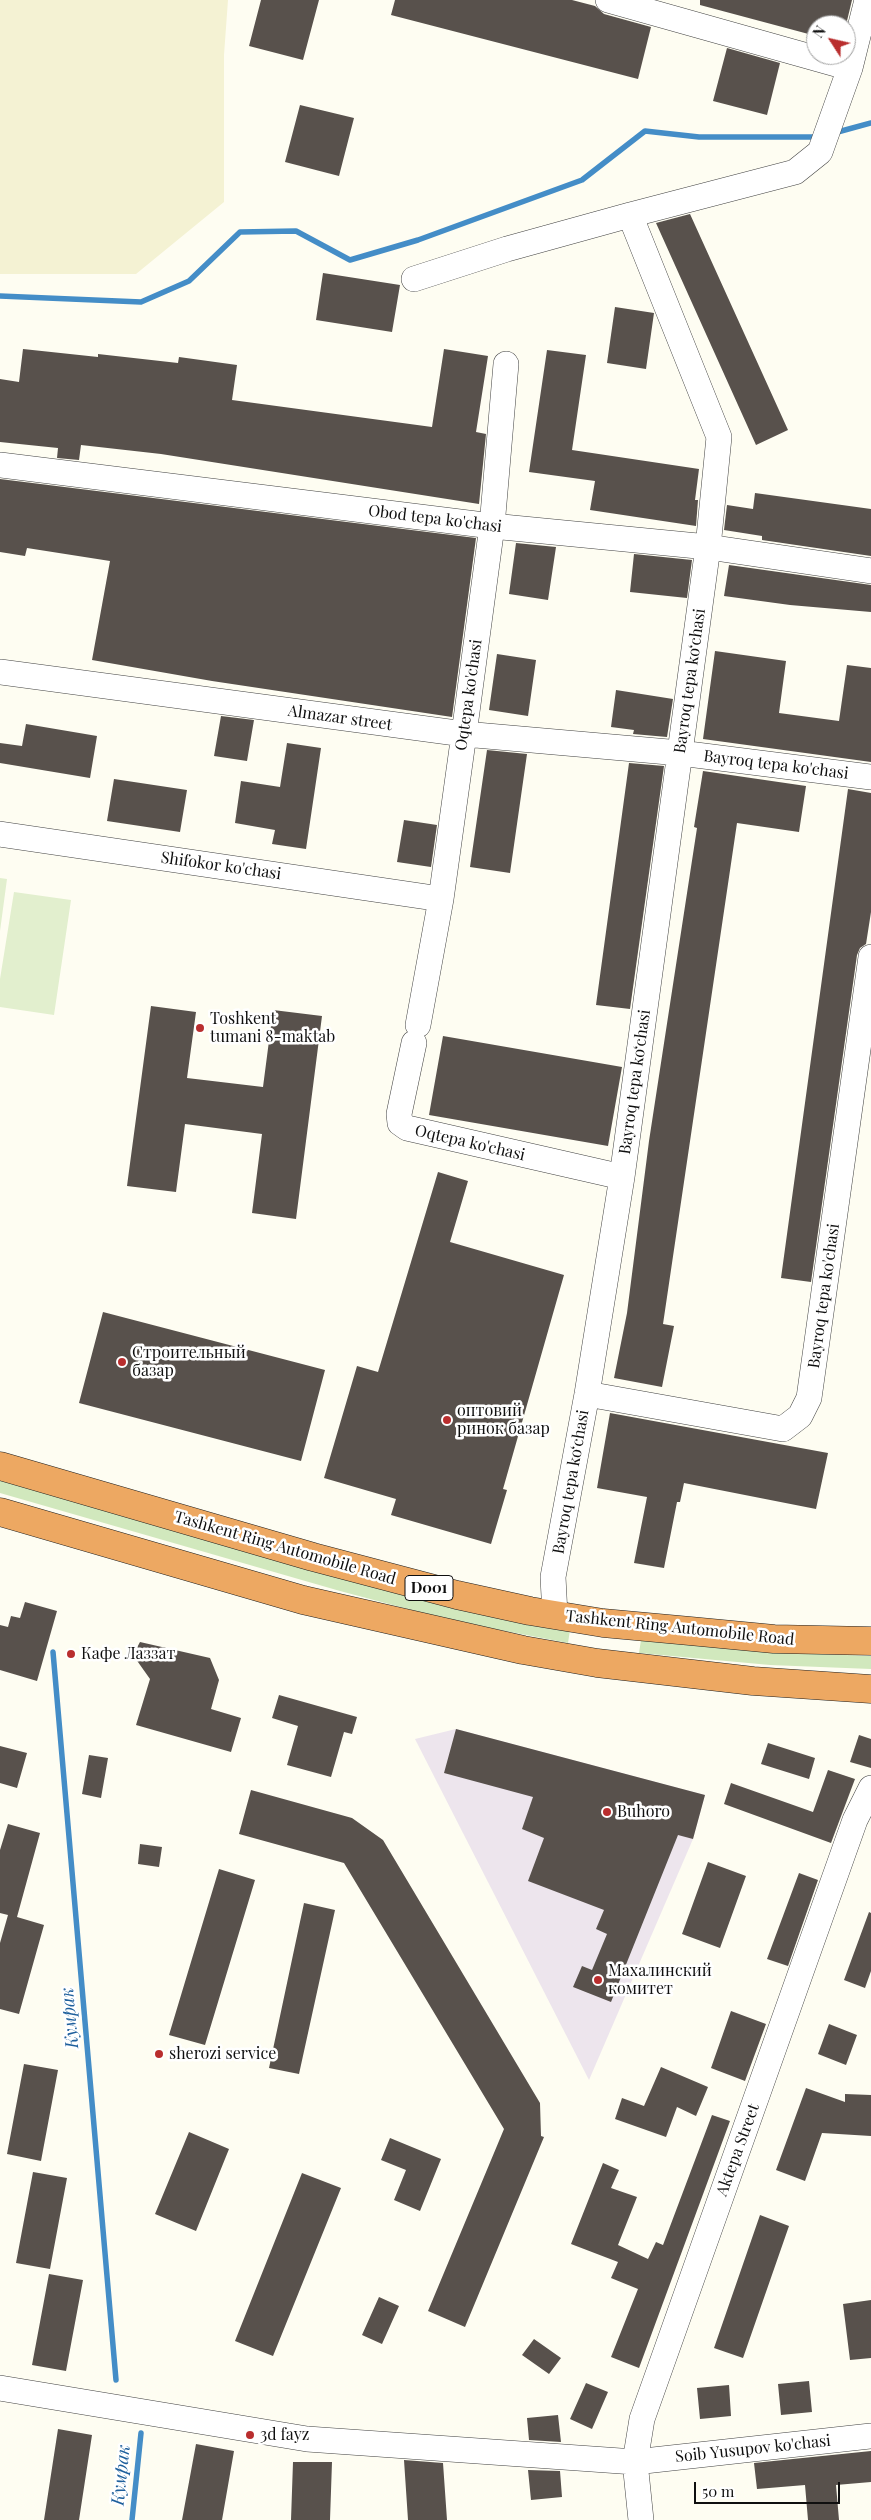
<!DOCTYPE html>
<html>
<head>
<meta charset="utf-8">
<style>
  body { margin:0 }
  #map { position:relative; width:871px; height:2520px; overflow:hidden; background:#fefdf2; font-family:"Playfair Display",serif }
  canvas { display:block }
  .north { position:absolute; left:806px; top:15px; width:50px; height:50px; box-sizing:border-box; background:#fff; border:1px solid #9f9f9f; border-radius:50%; rotate:305deg; font-size:14px; font-weight:700; line-height:20px; text-align:center; color:#0f0f0f }
  .north::after { content:''; display:block; margin:auto; width:18px; height:22px; background:#b92e2e; clip-path:polygon(50% 0,100% 100%,50% 72%,0 100%) }
  .scale { position:absolute; left:694px; top:2482px; width:146px; height:22px; box-sizing:border-box; border:2px solid #0f0f0f; border-top:0; padding-left:6px; font-size:15px; line-height:18px; white-space:nowrap; color:#0f0f0f; -webkit-text-stroke:4px #fff; paint-order:stroke }
</style>
</head>
<body>
<div id="map">
<canvas width="871" height="2520"></canvas>
<div class="north">N</div>
<div class="scale">50 m</div>
</div>
<script>
const context = document.querySelector('canvas').getContext('2d');
context.lineJoin = 'round';
function paint(path, color) { context.fillStyle = color; context.fill(path, 'evenodd'); }
const shape = rows => new Path2D(rows.map(r => 'M' + r).join(''));
function trace(path, color, width, dash) { context.strokeStyle = color; context.lineWidth = width; context.lineCap = dash ? 'butt' : 'round'; context.setLineDash(dash || []); context.stroke(path); }
function write(font, color, halo, rows, align = 'center') {
  context.font = font + ' "Playfair Display",serif'; context.lineWidth = 5; context.setLineDash([]); context.textBaseline = 'middle'; context.strokeStyle = halo; context.fillStyle = color; for (const [text, x, y, turn = 0] of rows) {
    context.save(); context.translate(x, y); context.rotate((+turn || 0) * Math.PI / 180); context.textAlign = isNaN(turn) ? turn : align; if (halo) context.strokeText(text, 0, 0); context.fillText(text, 0, 0); context.restore();
  }
}
const industrial = shape([
  [456,1729,705,1795,693,1839,589,2080,415,1739]
]);
const farmland = shape([
  [0,0,228,0,224,55,224,202,136,274,0,274]
]);
const green = shape([
  [0,1479,570,1630,568,1643,453,1621,340,1591,0,1493],
  [641,1640,771,1652,871,1656,871,1669,770,1665,639,1653]
]);
const pitch = shape([
  [0,878,7,879,0,931],
  [14,892,71,900,54,1015,0,1007,0,979]
]);
const stream = shape([
  [834,133,871,123],
  [0,296,141,302,189,281,240,232,296,231,350,260,418,240,582,180,645,131,699,137,816,137],
  [53,1652,116,2380],
  [132,2520,141,2433]
]);
const building = shape([
  [261,0,319,0,303,60,249,46],
  [395,0,572,0,595,6,604,14,651,27,638,79,391,15],
  [700,0,852,0,846,25,816,25,816,36,700,5],
  [727,48,780,63,767,115,713,101],
  [300,105,354,118,339,176,285,162],
  [690,214,788,430,756,445,656,223],
  [323,273,400,285,392,332,316,320],
  [615,307,654,313,646,369,607,363],
  [23,349,98,357,98,354,178,363,179,357,237,365,232,400,432,427,444,349,488,356,476,432,486,434,479,504,161,454,81,445,79,460,57,458,58,448,0,442,0,379,19,382],
  [547,350,586,355,572,450,699,469,695,500,698,500,696,526,590,510,595,481,529,472],
  [0,479,476,538,452,717,212,681,92,660,110,561,27,548,25,556,0,552],
  [755,493,871,509,871,556,762,540,762,536,724,530,727,505,753,509],
  [516,543,556,547,548,600,509,594],
  [634,554,692,560,687,598,630,592],
  [729,565,871,585,871,612,790,605,724,596],
  [715,651,786,661,779,713,839,721,847,665,871,668,871,762,703,739],
  [497,654,536,660,528,716,489,710],
  [616,690,673,699,667,737,633,734,634,730,611,727],
  [221,716,254,720,247,761,214,756],
  [26,724,97,736,90,778,0,763,0,743,22,746],
  [287,743,321,748,306,849,272,844,275,830,235,823,241,781,280,787],
  [487,750,527,754,510,873,470,867],
  [629,763,664,766,630,1009,596,1005],
  [703,771,806,786,799,832,737,823,663,1324,674,1326,662,1387,614,1378,627,1313,649,1141,697,828,694,827],
  [114,779,187,790,180,832,107,821],
  [848,789,871,793,871,912,866,944,860,948,857,955,811,1282,781,1278],
  [404,820,437,825,431,867,397,862],
  [151,1006,196,1012,187,1078,263,1087,273,1010,322,1016,296,1219,252,1213,262,1134,185,1124,176,1192,127,1186],
  [443,1036,622,1067,608,1146,429,1115],
  [438,1172,468,1181,450,1242,564,1275,503,1489,507,1490,491,1544,391,1515,396,1499,324,1478,357,1366,378,1372],
  [103,1312,325,1370,301,1461,79,1403],
  [610,1413,828,1453,816,1509,684,1483,680,1502,677,1502,664,1568,634,1563,647,1497,597,1488],
  [25,1602,57,1611,37,1681,0,1670,0,1625,8,1627,11,1616,20,1618],
  [140,1642,210,1658,219,1680,211,1709,241,1718,231,1752,136,1725,150,1679,133,1655],
  [279,1695,357,1717,352,1734,344,1732,331,1777,287,1765,298,1726,272,1718],
  [456,1729,705,1795,693,1839,678,1835,611,2002,573,1987,582,1966,592,1970,607,1934,596,1929,604,1910,528,1881,544,1838,522,1829,533,1797,444,1773],
  [859,1735,871,1739,871,1768,850,1762],
  [768,1743,815,1758,809,1779,761,1764],
  [0,1746,27,1753,17,1788,0,1783],
  [89,1755,108,1758,101,1798,82,1794],
  [828,1770,855,1779,831,1843,724,1804,731,1783,813,1812],
  [251,1790,352,1818,383,1840,540,2103,541,2136,544,2137,465,2327,428,2311,504,2129,344,1863,239,1834],
  [8,1824,40,1833,17,1917,44,1925,19,2014,0,2009,0,1943,8,1915,0,1913,0,1850],
  [140,1844,162,1847,159,1867,138,1864],
  [708,1862,746,1876,720,1948,682,1934],
  [219,1869,255,1880,205,2045,169,2035],
  [799,1873,818,1880,788,1966,767,1959],
  [304,1903,335,1910,299,2074,269,2068],
  [869,1912,871,1913,871,1971,865,1988,844,1980],
  [731,2011,766,2024,745,2081,711,2068],
  [829,2024,857,2035,846,2065,818,2054],
  [24,2064,58,2070,41,2161,7,2154],
  [661,2067,708,2087,696,2116,677,2107,666,2137,615,2119,622,2098,644,2106],
  [806,2088,845,2102,845,2094,871,2095,871,2136,822,2133,805,2181,776,2170],
  [712,2115,730,2121,639,2368,611,2357,638,2289,611,2278,618,2262,571,2244,603,2163,619,2170,611,2188,637,2197,618,2245,648,2259,656,2242,663,2245],
  [189,2132,229,2149,196,2231,155,2214],
  [390,2138,441,2159,420,2211,394,2200,406,2170,381,2160],
  [33,2172,67,2178,50,2269,16,2263],
  [302,2173,341,2188,273,2356,235,2341],
  [760,2215,789,2226,743,2358,714,2348],
  [49,2274,83,2280,66,2371,32,2365],
  [379,2297,399,2306,382,2344,362,2335],
  [871,2300,871,2358,850,2360,843,2304],
  [534,2339,561,2358,549,2374,522,2355],
  [809,2381,812,2412,781,2415,778,2384],
  [586,2383,608,2392,592,2429,570,2419],
  [729,2385,731,2416,700,2419,697,2388],
  [558,2415,561,2442,529,2440,527,2418],
  [58,2429,92,2435,79,2520,44,2520],
  [196,2444,234,2451,222,2520,182,2520],
  [871,2451,871,2482,836,2485,839,2520,808,2520,805,2485,757,2489,754,2463],
  [404,2460,443,2463,447,2520,408,2520],
  [293,2462,332,2462,330,2520,291,2520],
  [528,2470,560,2471,562,2497,531,2500]
]);
const minor = shape([
  [608,0,850,68],
  [414,279,507,249,630,215],
  [0,465,492,526,708,547,871,571],
  [0,672,464,734,680,753,871,777],
  [0,834,441,899],
  [418,1025,441,899,464,734,492,526,506,364],
  [414,1043,399,1114,400,1123,407,1128,622,1177],
  [587,1394,783,1429,800,1416,809,1398,871,957],
  [555,1615,553,1577,587,1394,622,1177,708,547,719,437,630,215,795,172,820,152,850,68,867,0],
  [0,2388,307,2439,635,2462,871,2436],
  [641,2520,635,2462,642,2419,855,1820,871,1788]
]);
const highway = shape([
  [0,1466,313,1557,457,1595,530,1611,603,1623,690,1631,774,1639,871,1641],
  [0,1512,303,1600,523,1650,597,1663,753,1681,871,1689]
]);
const markers = [
  [200,1028,5,"#b92e2e"],
  [122,1362,5,"#b92e2e"],
  [447,1420,5,"#b92e2e"],
  [71,1654,5,"#b92e2e"],
  [607,1812,5,"#b92e2e"],
  [598,1980,5,"#b92e2e"],
  [159,2054,5,"#b92e2e"],
  [250,2435,5,"#b92e2e"]
];
const shields = [
  [429,1588,48]
];
const shieldNames = [
  ["D001",429,1588]
];
const streetNames = [
  ["Obod tepa ko'chasi",435,519,7],
  ["Bayroq tepa koʻchasi",690,681,-82],
  ["Oqtepa ko'chasi",469,695,-82],
  ["Almazar street",340,718,8],
  ["Bayroq tepa ko'chasi",776,765,7],
  ["Shifokor ko'chasi",221,866,8],
  ["Bayroq tepa koʻchasi",635,1082,-82],
  ["Oqtepa ko'chasi",470,1143,13],
  ["Bayroq tepa ko'chasi",824,1296,-82],
  ["Bayroq tepa koʻchasi",571,1482,-80],
  ["Tashkent Ring Automobile Road",285,1548,16],
  ["Tashkent Ring Automobile Road",680,1628,6],
  ["Aktepa Street",738,2150,-70],
  ["Soib Yusupov ko'chasi",753,2449,-6]
];
const poiNames = [
  ["Toshkent",210,1019],
  ["tumani 8-maktab",210,1037],
  ["Строительный",132,1353],
  ["базар",132,1371],
  ["оптовий",457,1411],
  ["ринок базар",457,1429],
  ["Кафе Лаззат",81,1654],
  ["Buhoro",617,1812],
  ["Махалинский",608,1971],
  ["комитет",608,1989],
  ["sherozi service",169,2054],
  ["3d fayz",260,2435]
];
const waterNames = [
  ["Кумрак",70,2018,-95],
  ["Кумрак",121,2475,-84]
];
paint(industrial, '#ede5ed');
paint(farmland, '#f4f2d3');
paint(green, '#d1e8bd');
paint(pitch, '#e2efce');
trace(stream, '#448dc7', 5.5);
paint(building, '#58514c');
trace(minor, '#424242', 26);
trace(highway, '#202020', 29);
trace(minor, '#fff', 25);
trace(highway, '#eda862', 28);
for (const [x, y, r, color] of markers) { const dot = new Path2D(); dot.arc(x, y, r, 0, 2 * Math.PI); context.fillStyle = color; context.fill(dot); trace(dot, '#fff', 2); }
for (const [x, y, w] of shields) { const box = new Path2D(); box.roundRect(x - w / 2, y - 12.5, w, 25, 4); context.fillStyle = '#fff'; context.fill(box); trace(box, '#0f0f0f', 1); }
write('bold 15px', '#0f0f0f', null, shieldNames);
write('16px', '#0f0f0f', '#fff', streetNames);
write('16px', '#0f0f0f', '#fff', poiNames, 'left');
write('italic 18px', '#1e5f9c', '#fff', waterNames);
</script>
</body>
</html>
